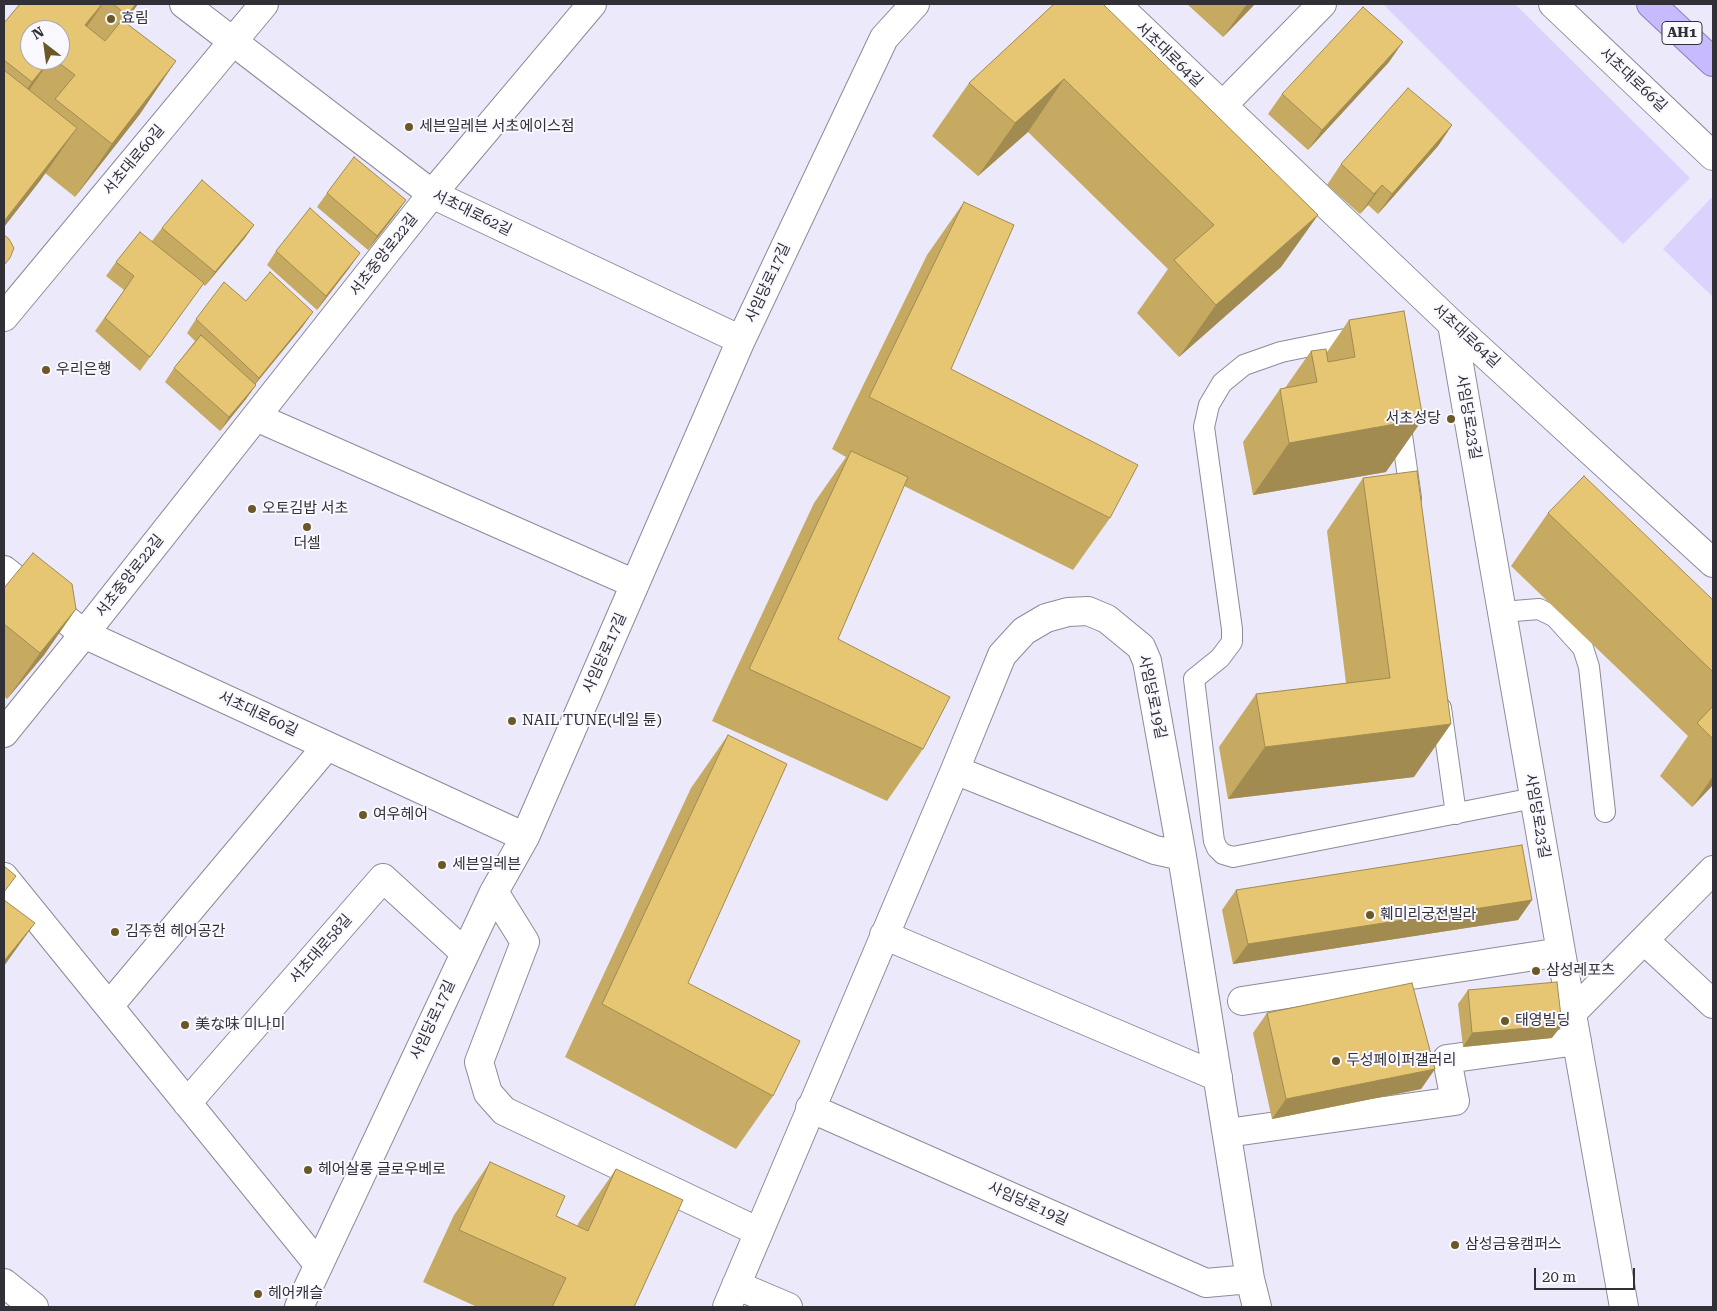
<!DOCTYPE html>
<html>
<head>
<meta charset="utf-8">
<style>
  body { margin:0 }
  #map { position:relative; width:1717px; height:1311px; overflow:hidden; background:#ece9fb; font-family:"Roboto Serif",serif }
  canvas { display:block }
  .frame { position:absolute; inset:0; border:5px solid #313037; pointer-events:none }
  .north { position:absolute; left:20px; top:20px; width:50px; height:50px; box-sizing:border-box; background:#f9f8ff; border:1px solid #a9a8af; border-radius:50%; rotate:330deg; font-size:14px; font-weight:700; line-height:20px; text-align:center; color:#313037 }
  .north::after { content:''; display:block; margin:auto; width:18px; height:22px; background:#6a5826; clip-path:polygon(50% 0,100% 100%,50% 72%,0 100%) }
  .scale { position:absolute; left:1534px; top:1268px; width:101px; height:22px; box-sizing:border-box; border:2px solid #313037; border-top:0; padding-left:6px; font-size:15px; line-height:18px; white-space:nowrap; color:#313037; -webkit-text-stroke:4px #f9f8ff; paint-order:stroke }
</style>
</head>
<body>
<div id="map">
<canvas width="1717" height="1311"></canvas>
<div class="frame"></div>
<div class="north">N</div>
<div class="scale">20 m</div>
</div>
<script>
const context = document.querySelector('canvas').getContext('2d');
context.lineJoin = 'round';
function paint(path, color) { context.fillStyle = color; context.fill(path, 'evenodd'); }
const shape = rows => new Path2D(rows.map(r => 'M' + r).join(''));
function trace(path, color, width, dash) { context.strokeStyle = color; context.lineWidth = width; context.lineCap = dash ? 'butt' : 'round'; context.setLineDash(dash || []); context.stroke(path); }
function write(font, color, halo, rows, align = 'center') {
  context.font = font + ' "Roboto Serif","Noto Sans KR","Noto Sans JP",serif'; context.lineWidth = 4; context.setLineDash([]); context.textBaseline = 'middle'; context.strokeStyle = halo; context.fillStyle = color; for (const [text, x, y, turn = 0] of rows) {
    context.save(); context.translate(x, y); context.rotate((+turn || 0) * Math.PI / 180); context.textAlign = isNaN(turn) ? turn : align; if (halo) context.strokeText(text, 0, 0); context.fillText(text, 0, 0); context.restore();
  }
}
const green = shape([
  [1383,4,1515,4,1690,178,1623,244],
  [1711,198,1713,200,1713,297,1663,249]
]);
const service = shape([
  [1360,336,1281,352,1244,365,1222,383,1209,405,1204,427,1232,629,1232,642,1220,658,1194,679,1214,841,1217,848,1223,854,1233,857,1534,798],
  [1400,421,1411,498],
  [1502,612,1539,609,1555,617,1583,648,1589,667,1605,812],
  [1441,708,1456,814]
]);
const minor = shape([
  [184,4,432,194,741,340],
  [1116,4,1452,324,1713,563],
  [1553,4,1713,156],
  [1222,106,1322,4],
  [4,317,264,4],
  [1452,324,1561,952,1624,1307],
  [256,417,635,584],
  [4,570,84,634,525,837],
  [4,733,84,634,432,194,592,4],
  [955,770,1155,850,1182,856],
  [4,877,318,1264],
  [494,892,525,942,479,1062,488,1093,504,1111,759,1232],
  [884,935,1218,1077],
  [1644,940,1713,1004],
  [1242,1001,1561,952],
  [109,1006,327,746],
  [1571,1014,1713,870],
  [187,1103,383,878,465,953],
  [810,1108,1206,1283,1250,1279],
  [1227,1133,1455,1101,1447,1059,1577,1041],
  [4,1283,34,1307],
  [736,1285,788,1307],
  [299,1307,494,892,525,837,741,340,884,38,915,4],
  [727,1307,955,770,1002,655,1024,631,1046,618,1068,612,1088,611,1107,619,1141,647,1147,661,1182,856,1250,1279,1257,1307]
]);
const trunk = shape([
  [1651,4,1713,62]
]);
const wall = shape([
  [20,4,138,4,125,22,140,114,75,197,45,173,4,227,4,23],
  [60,30,60,60,30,60],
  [1054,4,1318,215,1281,267,1179,357,1137,313,1168,269,1028,132,978,176,932,136,969,83],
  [1187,4,1255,4,1223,37],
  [1389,62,1308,150,1268,114,1282,94],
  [1452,125,1438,146,1378,214,1368,205,1360,214,1327,185,1341,164],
  [327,193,406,200,396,214,368,250,317,207],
  [964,202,951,369,1110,518,1073,570,904,486,838,639,923,749,887,801,712,721,814,503,846,457,832,449,927,255],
  [254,225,244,239,205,286,203,284,140,371,95,331,124,290,106,276,116,262,152,241,162,228],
  [276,251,350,267,317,310,267,265],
  [246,301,303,326,255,384,256,385,246,399,220,431,165,382,174,368,195,341,187,333,196,319],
  [1349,320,1386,472,1253,495,1243,442,1280,389,1285,388,1311,351,1327,352],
  [1363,478,1414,777,1228,799,1219,747,1256,694,1346,683,1327,531],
  [1548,513,1713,600,1713,785,1692,807,1660,776,1688,736,1511,566],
  [4,588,76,609,44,655,7,699,4,696],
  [728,735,688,983,773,1096,736,1149,565,1057,691,788],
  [1236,890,1532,900,1518,920,1233,964,1222,910],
  [1468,990,1552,1038,1463,1047,1458,1004],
  [1267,1013,1435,1069,1421,1089,1272,1119,1253,1033],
  [490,1162,556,1216,577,1226,579,1222,616,1169,634,1307,477,1307,423,1282,454,1215]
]);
const shadedWall = shape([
  [103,4,66,56,85,25],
  [136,4,138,4,124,23,95,61],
  [1247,4,1255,4,1223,37],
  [1403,42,1389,62,1308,150,1322,130],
  [50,60,15,111,4,122,32,82],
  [176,61,140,114,75,197,112,144],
  [1064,79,1028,132,978,176,1015,123],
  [1452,125,1438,146,1378,214,1392,194],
  [77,128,40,181,4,227,4,222],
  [1382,185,1368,205,1360,214,1374,194],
  [406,200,396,214,368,250,377,236],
  [1318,215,1281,267,1179,357,1216,305],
  [254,225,244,239,205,286,215,272],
  [360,253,350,267,317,310,326,296],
  [313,312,303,326,249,392,259,378],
  [256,385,246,399,220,431,229,417],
  [1423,419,1386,472,1253,495,1289,443],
  [76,609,44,655,7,699,40,653],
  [1451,724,1414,777,1228,799,1265,747],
  [1713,776,1713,785,1692,807],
  [1532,900,1518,920,1233,964,1248,944],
  [35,923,9,959,4,966,4,961],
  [1562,1025,1552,1038,1463,1047,1472,1033],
  [1435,1069,1421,1089,1272,1119,1286,1099]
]);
const building = shape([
  [20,4,102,4,85,25,105,41,122,20,176,61,112,144,55,99,75,75,55,60,60,60,60,30,30,30,30,60,50,60,32,82,4,60,4,23,20,4],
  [113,4,136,4,127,15,113,4],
  [1054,4,1103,4,1318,215,1216,305,1174,260,1214,225,1064,79,1015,123,969,83,1054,4],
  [1363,7,1403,42,1322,130,1282,94,1363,7],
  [4,70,77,128,5,220,4,218,4,70],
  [1408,88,1452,125,1392,194,1382,185,1374,194,1341,164,1408,88],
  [354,157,406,200,377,236,327,193,354,157],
  [202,180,254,225,215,272,162,228,202,180],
  [964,202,1014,225,951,369,1138,465,1110,518,869,397,964,202],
  [310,208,360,253,326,296,276,251,310,208],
  [140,232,204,283,150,357,105,318,134,276,116,262,140,232],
  [4,235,9,239,14,248,10,258,4,265,4,235],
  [270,272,313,312,259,378,196,319,224,282,246,301,270,272],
  [1404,311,1423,419,1289,443,1280,389,1317,382,1311,351,1326,349,1328,362,1355,357,1349,320,1404,311],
  [201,335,256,385,229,417,174,368,201,335],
  [851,451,908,477,838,639,950,697,923,749,749,669,851,451],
  [1417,471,1451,724,1265,747,1256,694,1390,678,1363,478,1417,471],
  [1584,476,1713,600,1713,672,1548,513,1584,476],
  [33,553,72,584,76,609,40,653,4,624,4,588,33,553],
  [1713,706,1713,739,1697,723,1713,706],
  [728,735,787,764,688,983,800,1041,773,1096,602,1004,728,735],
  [1522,845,1532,900,1248,944,1236,890,1522,845],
  [4,866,16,876,4,892,4,866],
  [4,900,35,923,4,961,4,900],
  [1557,982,1562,1025,1472,1033,1468,990,1557,982],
  [1412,983,1435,1069,1286,1099,1267,1013,1412,983],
  [490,1162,565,1196,556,1216,588,1231,616,1169,683,1200,634,1307,552,1307,566,1278,459,1230,490,1162]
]);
const markers = [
  [111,19,5,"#6a5826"],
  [409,127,5,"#6a5826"],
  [46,370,5,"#6a5826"],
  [1451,419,5,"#6a5826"],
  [252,509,5,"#6a5826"],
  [307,527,5,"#6a5826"],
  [512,721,5,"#6a5826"],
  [363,815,5,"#6a5826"],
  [442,865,5,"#6a5826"],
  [1370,915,5,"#6a5826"],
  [115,932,5,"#6a5826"],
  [1536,971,5,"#6a5826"],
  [1505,1021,5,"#6a5826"],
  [185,1025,5,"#6a5826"],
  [1336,1061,5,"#6a5826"],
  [308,1170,5,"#6a5826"],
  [1455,1245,5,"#6a5826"],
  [258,1294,5,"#6a5826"]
];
const shields = [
  [1682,33,40]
];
const shieldNames = [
  ["AH1",1682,33]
];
const poiNames = [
  ["효림",121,19],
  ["세븐일레븐 서초에이스점",419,127],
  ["우리은행",56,370],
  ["서초성당",1441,419,"right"],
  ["오토김밥 서초",262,509],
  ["더셀",307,544,"center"],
  ["NAIL TUNE(네일 튠)",522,721],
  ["여우헤어",373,815],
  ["세븐일레븐",452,865],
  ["훼미리궁전빌라",1380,915],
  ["김주현 헤어공간",125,932],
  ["삼성레포츠",1546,971],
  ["태영빌딩",1515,1021],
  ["美な味 미나미",195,1025],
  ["두성페이퍼갤러리",1346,1061],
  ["헤어살롱 글로우베로",318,1170],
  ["삼성금융캠퍼스",1465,1245],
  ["헤어캐슬",268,1294]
];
const streetNames = [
  ["서초대로64길",1169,55,44],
  ["서초대로66길",1633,80,43],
  ["서초대로60길",134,160,-50],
  ["서초대로62길",472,213,26],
  ["서초중앙로22길",384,255,-52],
  ["사임당로17길",768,283,-65],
  ["서초대로64길",1466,336,43],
  ["사임당로23길",1468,417,80],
  ["서초중앙로22길",130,576,-52],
  ["사임당로17길",605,653,-66],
  ["사임당로19길",1152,697,78],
  ["서초대로60길",258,714,25],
  ["사임당로23길",1537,816,80],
  ["서초대로58길",321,949,-49],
  ["사임당로17길",433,1020,-65],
  ["사임당로19길",1028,1204,24]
];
paint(green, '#dbd3fd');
trace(service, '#8d8a9a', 22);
trace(minor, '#8d8a9a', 30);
trace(trunk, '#8b7fb8', 30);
trace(service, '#fff', 20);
trace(minor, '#fff', 28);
trace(trunk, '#c8bafe', 28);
paint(wall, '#c6aa62');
paint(shadedWall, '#a18b50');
paint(building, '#e6c672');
trace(building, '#a18b50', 1);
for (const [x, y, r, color] of markers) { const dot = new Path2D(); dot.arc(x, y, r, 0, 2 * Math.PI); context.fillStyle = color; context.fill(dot); trace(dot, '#f9f8ff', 2); }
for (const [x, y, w] of shields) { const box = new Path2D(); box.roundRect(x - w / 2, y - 11.5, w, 23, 4); context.fillStyle = '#f9f8ff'; context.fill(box); trace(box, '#313037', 1); }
write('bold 14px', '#313037', null, shieldNames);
write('15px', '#313037', '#f9f8ff', poiNames, 'left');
write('15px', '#313037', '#f9f8ff', streetNames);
</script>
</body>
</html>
